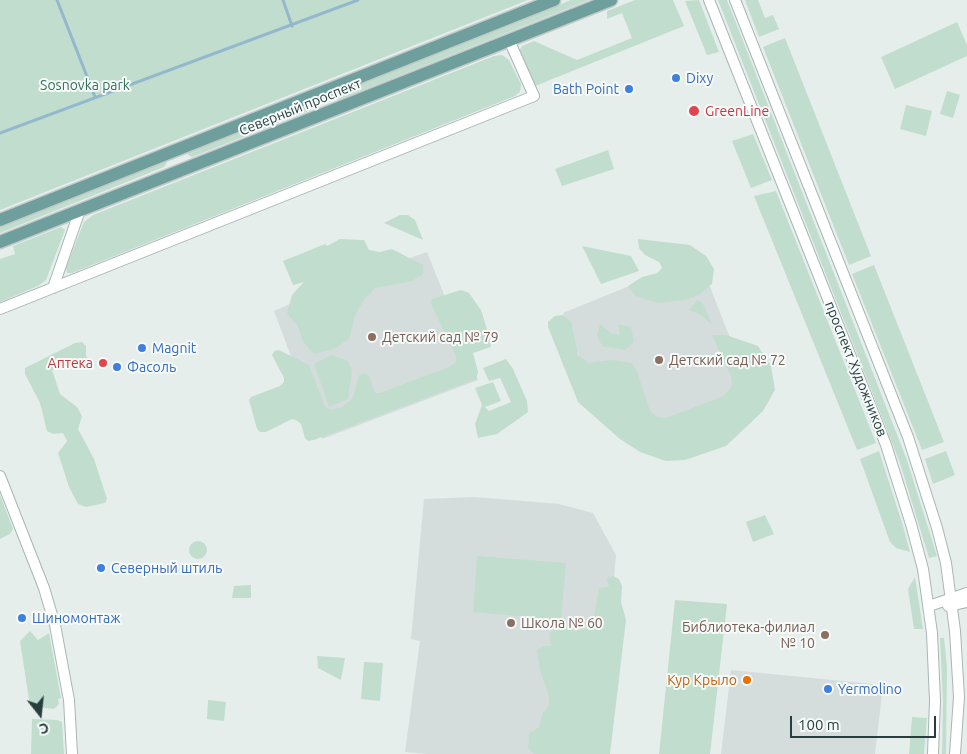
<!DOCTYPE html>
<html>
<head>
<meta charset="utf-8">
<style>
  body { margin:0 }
  #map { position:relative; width:967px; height:754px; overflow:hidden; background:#e6eeec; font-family:Ubuntu,sans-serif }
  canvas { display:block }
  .north { position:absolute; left:15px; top:689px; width:50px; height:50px; -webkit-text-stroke:4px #f6faf9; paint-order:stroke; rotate:164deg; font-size:14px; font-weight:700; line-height:20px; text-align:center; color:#263e3d }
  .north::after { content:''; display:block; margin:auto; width:18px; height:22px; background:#263e3d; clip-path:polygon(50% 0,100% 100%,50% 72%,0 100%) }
  .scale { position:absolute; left:790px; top:716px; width:146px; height:22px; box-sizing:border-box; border:2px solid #263e3d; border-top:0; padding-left:6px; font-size:15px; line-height:18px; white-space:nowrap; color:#263e3d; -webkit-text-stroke:4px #f6faf9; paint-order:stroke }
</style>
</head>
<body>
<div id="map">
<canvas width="967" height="754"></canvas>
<div class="north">С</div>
<div class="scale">100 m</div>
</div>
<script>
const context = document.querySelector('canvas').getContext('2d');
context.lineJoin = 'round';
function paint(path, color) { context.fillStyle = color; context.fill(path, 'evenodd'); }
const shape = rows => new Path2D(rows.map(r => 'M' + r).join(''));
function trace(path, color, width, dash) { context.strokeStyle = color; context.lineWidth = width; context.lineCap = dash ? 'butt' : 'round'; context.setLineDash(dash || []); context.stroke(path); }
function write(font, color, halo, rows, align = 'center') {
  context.font = font + ' Ubuntu,sans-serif'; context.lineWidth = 4; context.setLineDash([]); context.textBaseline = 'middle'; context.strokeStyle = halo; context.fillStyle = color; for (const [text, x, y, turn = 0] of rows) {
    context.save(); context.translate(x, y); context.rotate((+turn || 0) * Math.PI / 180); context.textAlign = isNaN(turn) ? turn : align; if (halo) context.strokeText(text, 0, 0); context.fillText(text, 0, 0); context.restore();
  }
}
const built = shape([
  [427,252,478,380,322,439,274,311,338,283],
  [664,272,709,284,759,413,659,454,598,407,563,313],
  [475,497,559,504,593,513,616,555,609,633,608,754,428,754,405,752,420,641,411,639,424,499],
  [731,670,883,685,875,754,721,754]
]);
const green = shape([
  [0,0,528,0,0,210],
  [571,0,589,0,338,100,333,98,335,94],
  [635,0,673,0,684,26,535,86,518,53,522,46,534,41,577,60,632,38,622,13,607,19,607,11],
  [699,0,719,52,707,55,685,1],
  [718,0,727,0,907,460,937,556,929,558,900,463],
  [745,0,758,0,765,18,773,15,779,29,759,37],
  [957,22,967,45,967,56,895,89,881,57],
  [785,38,871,256,849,265,763,47],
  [502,55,509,60,521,84,520,92,515,96,72,273,67,273,66,268,80,232,84,222,93,215,494,56],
  [947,91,960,95,953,118,940,114],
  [308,105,313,107,311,110,192,157,188,155,189,151],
  [906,105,932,111,926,136,900,129],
  [753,134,772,180,751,188,732,141],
  [608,150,614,169,562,186,555,169],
  [163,161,167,163,164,167,0,233,0,225],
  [776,191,876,443,857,450,754,196],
  [400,215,408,215,415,220,423,240,384,223],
  [61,227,65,230,46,280,38,286,0,302,0,259,15,254,13,246],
  [340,239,364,240,369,250,380,252,392,249,423,265,423,274,412,281,375,288,363,301,355,316,349,339,334,349,314,354,304,343,297,325,287,313,292,295,304,282,293,285,283,261,325,244,327,246],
  [638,239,690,245,706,256,714,269,712,284,700,294,685,300,658,303,636,296,628,286,642,277,657,273,662,268,659,262,645,255,639,248],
  [582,246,631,256,639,271,601,284],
  [874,265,944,442,922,450,852,274],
  [461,290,469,293,481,310,490,339,491,347,473,353,478,372,476,379,314,440,308,441,305,438,301,424,296,420,292,419,266,432,260,432,257,429,249,400,251,397,280,386,284,382,284,378,272,355,274,351,279,350,309,365,325,407,331,410,342,407,353,398,359,375,365,373,369,376,375,393,380,393,449,367,456,362,456,356,431,304,432,299],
  [697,300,702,302,712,324,699,314,689,310],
  [563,315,571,322,578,355,588,363,611,360,632,363,637,372,650,411,657,417,666,418,724,396,732,386,731,376,712,335,726,335,758,346,771,366,775,390,763,411,726,446,685,460,666,461,640,452,620,439,578,402,548,327,548,322,555,316],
  [600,324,611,333,620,335,618,324,631,327,634,342,625,350,602,346,597,335],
  [82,342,86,346,86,356,91,363,89,366,72,365,71,359,66,358,59,367,52,370,60,394,77,407,82,416,78,429,94,459,107,499,105,503,86,507,78,504,69,487,58,453,67,441,63,433,53,434,47,431,40,403,25,374,25,368,75,343],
  [331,355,348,361,352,370,348,399,329,407,314,364],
  [506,359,513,369,527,401,528,412,497,434,478,438,475,424,482,405,475,388,493,382,501,401,485,407,489,411,511,402,500,378,489,381,483,368],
  [879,451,903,526,910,552,896,548,890,542,860,459],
  [946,451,955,475,933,484,925,459],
  [0,495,13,529,10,534,0,539],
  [765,515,774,534,753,542,746,522],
  '189 550a9 9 0 1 1 18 0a9 9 0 1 1-18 0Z',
  [477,556,566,563,561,620,473,612],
  [613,576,619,579,622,586,621,602,626,620,610,754,534,754,528,748,529,734,539,727,543,713,549,706,549,696,540,671,537,650,544,646,551,646,549,633,560,628,577,631,587,628,593,622,599,588,609,587,607,579],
  [915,577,923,629,914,629,908,589],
  [251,585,251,598,232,598,234,586],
  [675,600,727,604,710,754,659,754],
  [30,631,38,640,49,633,61,698,58,699,59,704,54,709,30,706,20,641],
  [940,638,944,638,947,668,946,754,942,754,943,701],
  [317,656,345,658,341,680,318,668],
  [364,662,383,663,380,701,361,699],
  [208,700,226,702,224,721,207,719],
  [912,717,927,718,924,754,909,754],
  [32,719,57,720,62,722,64,754,31,754]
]);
const stream = shape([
  [57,0,95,97],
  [283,0,292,26],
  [0,133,358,0]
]);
const minor = shape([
  [709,0,886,445,911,524,923,569,932,633,935,701,933,754],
  [735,0,908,437,937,528,946,563,955,631,959,697,955,754],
  [53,288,80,210],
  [0,309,534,96,509,40],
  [0,476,44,588,55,625,69,700,72,754],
  [929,606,967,593],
  [948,606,967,602]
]);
const major = shape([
  [0,220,554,0],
  [0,242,611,0]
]);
const markers = [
  [676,78,5,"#3f7fe0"],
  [629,89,5,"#3f7fe0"],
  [694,111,6,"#e0444e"],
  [372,337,5,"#8d6e63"],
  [142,348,5,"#3f7fe0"],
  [659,360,5,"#8d6e63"],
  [103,363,5,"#e0444e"],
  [117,367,5,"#3f7fe0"],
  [101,568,5,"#3f7fe0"],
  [22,618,5,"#3f7fe0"],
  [511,623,5,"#8d6e63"],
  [825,635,5,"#8d6e63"],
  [747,680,5,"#e8710a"],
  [828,689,5,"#3f7fe0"]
];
const shopNames = [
  ["Dixy",686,78],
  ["Bath Point",619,89,"right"],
  ["Magnit",152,348],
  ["Фасоль",127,367],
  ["Северный штиль",111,568],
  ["Шиномонтаж",32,618],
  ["Yermolino",838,689]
];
const parkNames = [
  ["Sosnovka park",85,85]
];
const streetNames = [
  ["Северный проспект",300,107,-22],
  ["проспект Художников",856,369,68]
];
const healthNames = [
  ["GreenLine",705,111],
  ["Аптека",93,363,"right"]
];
const educationNames = [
  ["Детский сад № 79",382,337],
  ["Детский сад № 72",669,360],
  ["Школа № 60",521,623],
  ["Библиотека-филиал",815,627,"right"],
  ["№ 10",815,643,"right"]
];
const foodNames = [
  ["Кур Крыло",737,680]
];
paint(built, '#d4dddb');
paint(green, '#c1ddce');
trace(stream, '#93b8cd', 3);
trace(minor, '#a9b6b4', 12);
trace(major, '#c2c9c9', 15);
trace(minor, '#fff', 10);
trace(major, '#6e9f9d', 12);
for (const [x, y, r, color] of markers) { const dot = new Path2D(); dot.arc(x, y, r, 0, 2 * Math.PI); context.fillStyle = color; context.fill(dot); trace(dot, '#f6faf9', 2); }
write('14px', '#366cbe', '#f6faf9', shopNames, 'left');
write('14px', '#337259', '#f6faf9', parkNames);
write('14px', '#263e3d', '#f6faf9', streetNames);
write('14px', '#be3a42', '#f6faf9', healthNames, 'left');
write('14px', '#785e54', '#f6faf9', educationNames, 'left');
write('14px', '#c56008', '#f6faf9', foodNames, 'right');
</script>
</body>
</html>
